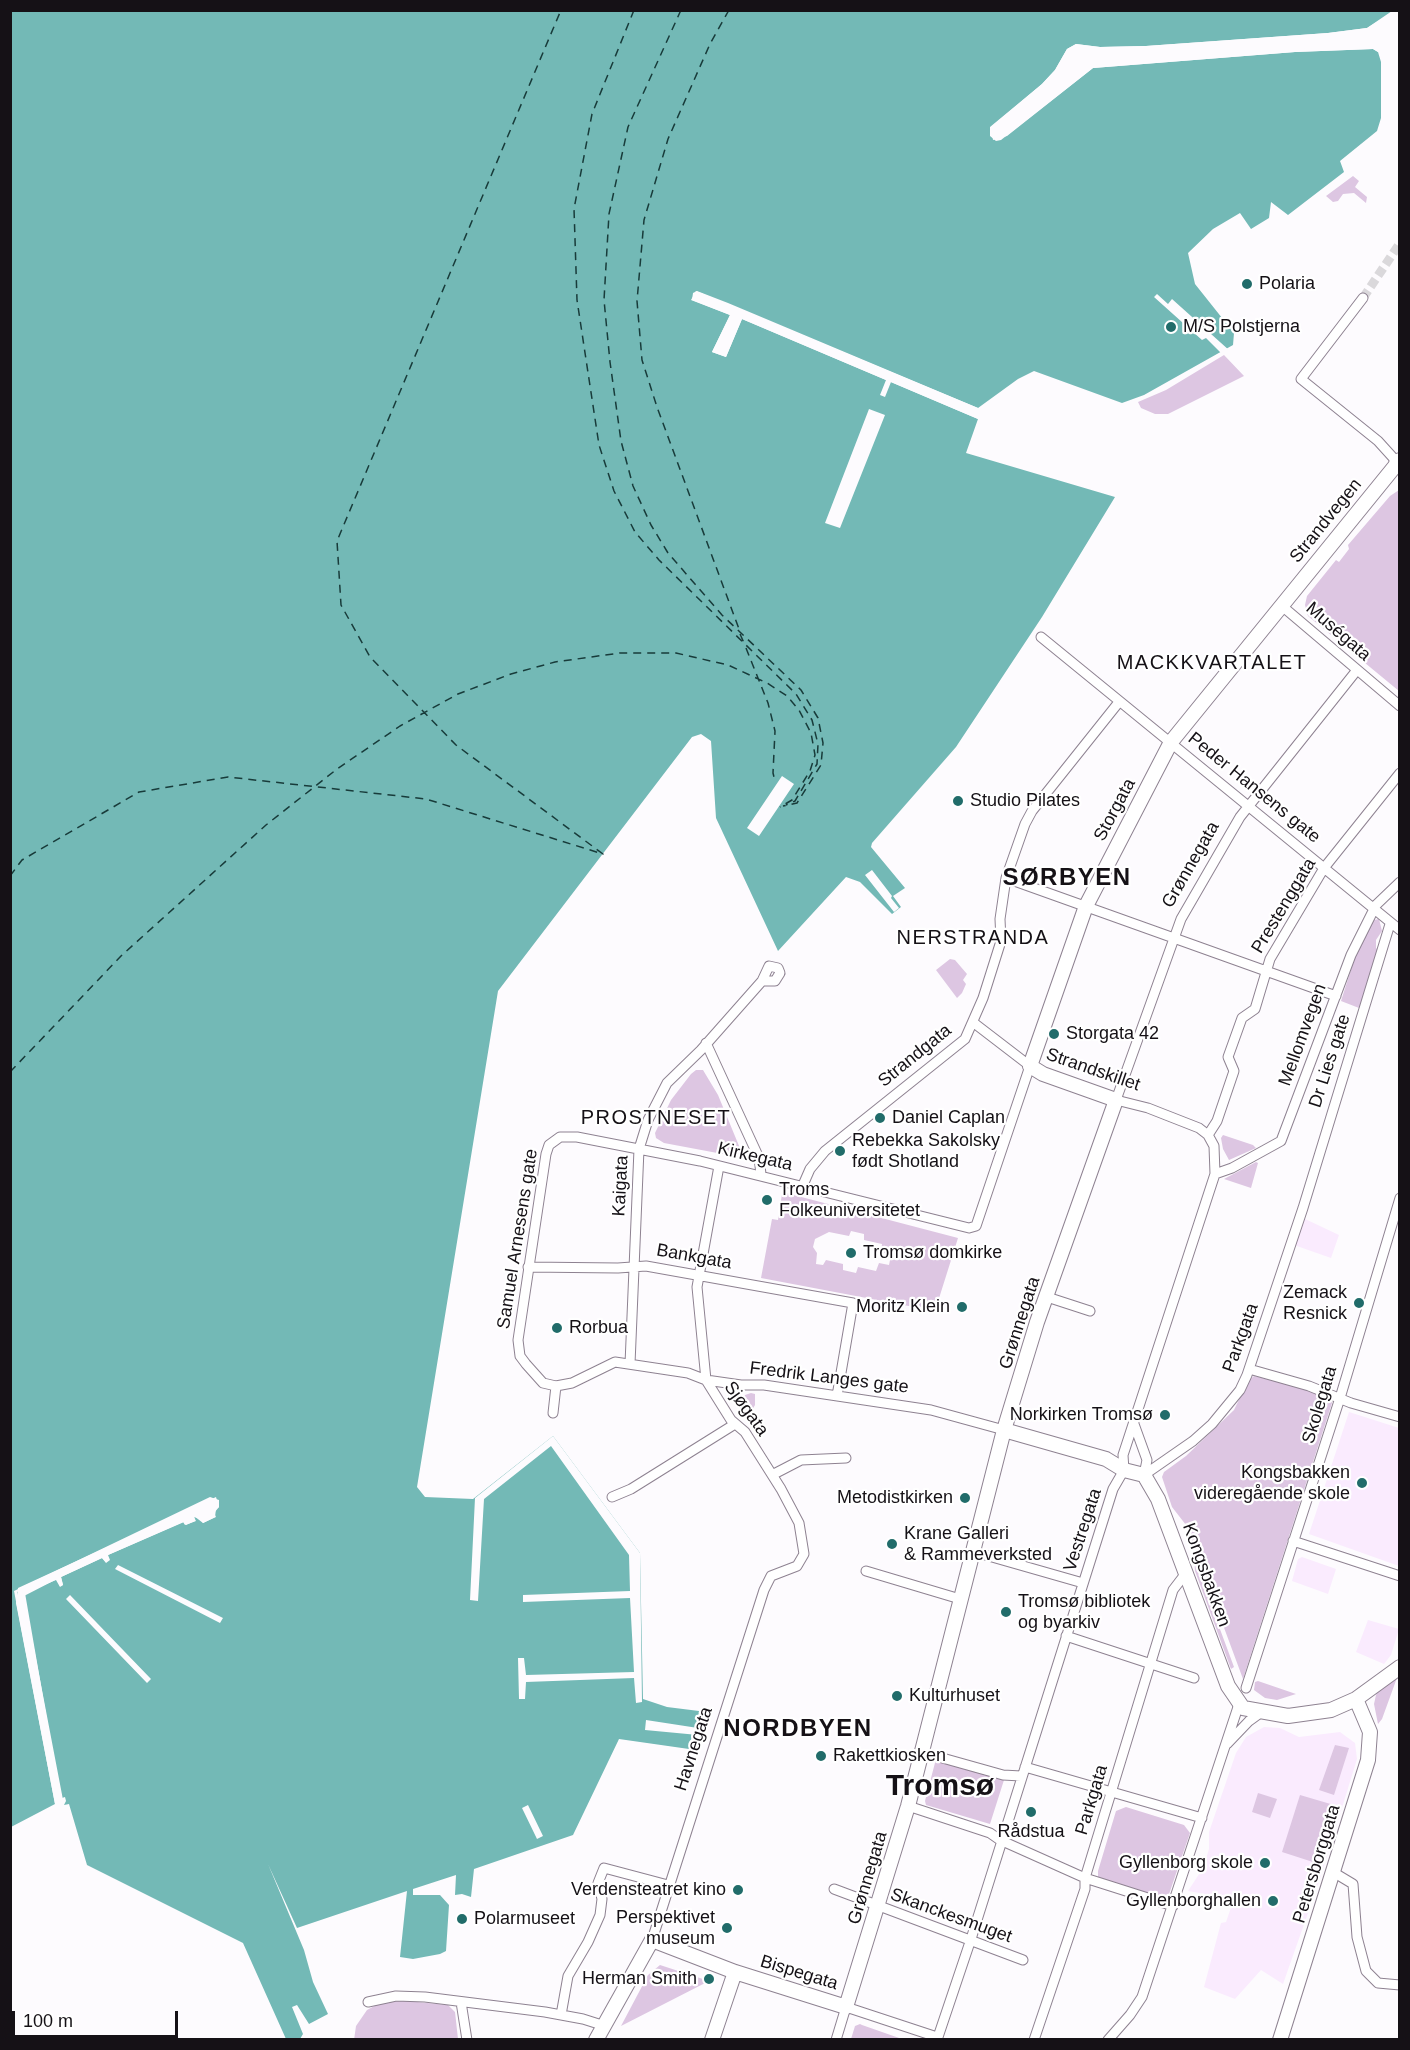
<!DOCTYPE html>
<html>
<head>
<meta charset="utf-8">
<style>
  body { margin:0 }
  #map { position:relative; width:1410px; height:2050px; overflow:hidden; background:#fdfbfe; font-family:Helvetica,sans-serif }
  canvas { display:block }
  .frame { position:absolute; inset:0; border:12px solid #151116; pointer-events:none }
  .scale { position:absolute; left:12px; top:2011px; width:166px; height:27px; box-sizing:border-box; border:3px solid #151116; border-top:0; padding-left:8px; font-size:18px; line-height:21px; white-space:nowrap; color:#151116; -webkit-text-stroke:4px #fff; paint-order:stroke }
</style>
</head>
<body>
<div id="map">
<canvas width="1410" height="2050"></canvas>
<div class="frame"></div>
<div class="scale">100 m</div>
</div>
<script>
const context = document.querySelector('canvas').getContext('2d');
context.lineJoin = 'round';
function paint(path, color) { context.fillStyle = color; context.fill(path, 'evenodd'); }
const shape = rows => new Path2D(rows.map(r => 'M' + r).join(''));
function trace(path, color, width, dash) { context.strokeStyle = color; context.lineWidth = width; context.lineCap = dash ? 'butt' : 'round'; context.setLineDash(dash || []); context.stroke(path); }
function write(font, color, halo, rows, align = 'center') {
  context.font = font + ' Helvetica,sans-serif'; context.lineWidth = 4.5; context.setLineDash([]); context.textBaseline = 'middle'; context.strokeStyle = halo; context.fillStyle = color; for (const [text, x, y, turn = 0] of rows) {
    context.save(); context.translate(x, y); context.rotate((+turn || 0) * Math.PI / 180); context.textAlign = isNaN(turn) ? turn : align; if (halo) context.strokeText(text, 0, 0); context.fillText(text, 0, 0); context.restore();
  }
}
const built = shape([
  [1303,1218,1339,1235,1331,1258,1294,1245],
  [1349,1412,1399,1428,1399,1566,1309,1534],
  [1302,1557,1336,1569,1328,1594,1292,1581,1298,1559],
  [1368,1620,1399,1629,1391,1655,1384,1664,1356,1652],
  [1264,1727,1280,1728,1299,1737,1340,1732,1355,1743,1357,1759,1320,1879,1283,1984,1261,1970,1235,1999,1204,1987,1221,1923,1226,1922,1234,1899,1188,1891,1203,1868,1209,1849,1209,1832,1236,1753,1246,1737]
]);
const green = shape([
  [1353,176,1359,181,1355,187,1367,197,1366,203,1354,193,1343,194,1338,201,1333,202,1326,196],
  [1224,355,1244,376,1168,414,1155,414,1141,408,1138,402,1166,390],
  [1399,490,1399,691,1308,616,1305,605,1307,596,1336,560,1339,562,1349,549,1348,545,1390,496],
  [1379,919,1382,931,1376,940,1376,948,1378,950,1362,1004,1359,1008,1341,1001,1357,951,1373,920],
  [950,959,955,960,967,974,963,980,966,984,962,993,957,998,936,970],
  [703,1070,718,1095,744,1158,664,1143,656,1138,655,1133,671,1100,691,1074,696,1070],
  [1223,1135,1253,1145,1256,1148,1229,1160,1223,1149,1221,1138],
  [1256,1162,1258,1163,1251,1188,1224,1179],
  [786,1193,958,1238,935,1311,761,1278,772,1219,778,1220,782,1194],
  [851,1231,864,1234,864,1240,882,1244,881,1252,891,1255,889,1265,879,1263,876,1271,858,1267,856,1273,843,1270,843,1264,826,1260,823,1265,816,1264,817,1253,813,1247,815,1239,829,1232,849,1236],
  [1254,1376,1323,1393,1332,1399,1332,1403,1243,1679,1186,1525,1172,1507,1162,1477,1164,1472,1186,1456,1234,1410,1248,1381],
  [751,1393,755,1394,755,1405,747,1419,742,1416,740,1404,745,1395],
  [1194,1559,1234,1667,1231,1669,1195,1571],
  [1398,1675,1382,1719,1378,1724,1374,1704,1376,1695,1380,1688],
  [1258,1681,1296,1694,1277,1700,1265,1698,1254,1690,1255,1682],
  [1335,1745,1349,1748,1334,1795,1319,1790],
  [936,1759,1004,1780,990,1824,926,1805,925,1801],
  [1258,1793,1277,1799,1270,1818,1252,1812],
  [1300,1795,1334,1805,1316,1863,1282,1852],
  [1126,1807,1184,1825,1190,1833,1167,1900,1098,1877,1098,1871,1116,1811],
  [660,1965,709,1981,621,2026,648,1975],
  [397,2000,448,2005,455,2012,458,2039,354,2040,356,2026,367,2010,380,2003],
  [860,2024,862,2025,902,2039,851,2039,855,2026]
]);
const water = shape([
  [11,11,1392,11,1367,28,1328,33,1146,46,1100,47,1076,44,1067,49,1055,70,1042,84,991,127,993,140,1007,136,1093,68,1295,52,1373,49,1378,52,1381,62,1381,118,1377,131,1340,161,1344,172,1288,215,1271,202,1269,218,1251,229,1240,213,1213,229,1188,253,1195,284,1234,333,1233,345,1144,395,1122,403,1034,371,1018,379,978,408,728,303,697,291,693,293,692,300,730,315,712,352,726,357,742,319,978,419,966,453,1115,497,1042,617,956,747,872,843,871,847,905,888,893,896,901,907,892,914,860,882,846,877,778,951,716,818,711,741,701,734,692,737,498,991,417,1487,425,1497,473,1499,553,1436,640,1553,643,1699,667,1707,699,1711,698,1735,692,1736,689,1749,619,1739,573,1835,474,1869,471,1897,462,1894,455,1895,456,1875,413,1889,413,1895,440,1895,449,1905,446,1951,440,1954,413,1959,400,1957,407,1891,297,1928,268,1864,304,1950,313,1982,328,2014,309,2024,297,2005,292,2007,303,2034,300,2039,286,2039,243,1943,87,1865,69,1804,64,1805,24,1596,57,1579,60,1586,63,1585,61,1577,102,1558,106,1562,108,1555,184,1522,186,1525,195,1521,194,1516,203,1523,215,1517,216,1509,219,1507,216,1497,18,1588,16,1603,55,1804,11,1827]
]);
const pier = shape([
  [1385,17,1385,21,1368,30,1329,36,1146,49,1100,50,1076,47,1070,51,1057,72,1044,86,993,129,995,138,1005,134,1093,65,1294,49,1373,46,1379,49,1378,52,1373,49,1295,52,1093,68,1001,140,996,141,990,136,990,127,1042,84,1055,70,1067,49,1076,44,1100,47,1146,46,1328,33,1367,28],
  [696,291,978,408,978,411,697,294,694,298,733,314,716,350,724,353,739,318,743,316,978,416,978,419,891,382,885,397,880,395,886,380,742,319,726,357,712,352,730,315,691,300],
  [1157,294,1168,304,1172,299,1230,351,1223,355,1206,338,1202,340,1154,297],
  [869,409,885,415,840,528,825,523],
  [782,776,794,784,759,836,747,828],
  [872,870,892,896,891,898,899,908,894,912,865,875],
  [553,1436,640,1553,642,1702,636,1703,634,1678,526,1682,525,1699,519,1699,518,1658,524,1658,526,1675,634,1672,630,1598,523,1602,523,1595,630,1591,629,1555,551,1446,484,1499,478,1601,470,1600,475,1498],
  [210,1497,219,1500,219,1507,214,1513,216,1517,203,1523,201,1519,194,1517,196,1521,185,1525,183,1522,108,1555,110,1560,106,1563,102,1558,61,1577,63,1585,60,1587,56,1580,25,1593,51,1743,62,1798,65,1797,66,1801,64,1805,61,1805,48,1743,21,1597,23,1592,101,1555,106,1558,106,1552,182,1519,187,1522,192,1519,192,1514,205,1519,212,1516,216,1501,211,1500,185,1515,17,1592,58,1804,55,1804,14,1591],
  [118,1565,223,1618,220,1623,115,1569],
  [70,1595,151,1679,147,1683,66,1599],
  [646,1720,698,1728,698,1735,645,1730],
  [528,1805,543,1836,537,1839,522,1808]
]);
const ferry = shape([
  [634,10,592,114,574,209,577,300,599,445,614,491,635,532,659,560,796,694,812,720,818,744,817,764,795,801,786,805],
  [681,10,628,127,609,214,604,300,610,362,621,441,633,486,651,525,668,553,722,615,801,690,818,718,823,743,821,765,797,803,783,806],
  [729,10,710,44,668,139,644,220,637,301,642,360,657,407,739,629],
  [740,634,744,643],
  [746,648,768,703,775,731,773,773,775,781],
  [10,876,22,860,139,792,228,777,426,799,603,854,456,745,370,657,341,605,337,541,561,10],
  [10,1072,121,956,266,825,337,769,400,726,458,694,511,674,555,662,620,653,676,653,728,665,767,683,787,696,799,710,811,733,815,755,810,771,792,800,780,807]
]);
const streetTunnel = shape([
  [1363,298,1400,243]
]);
const street = shape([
  [1363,298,1301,379,1378,441,1397,462],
  [1282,606,1400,706],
  [1041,637,1400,930],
  [1006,878,1336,996],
  [974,1023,1030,1066,976,1226,969,1228,700,1161,577,1137,560,1137,549,1145,546,1154,518,1340,520,1356,526,1364,543,1383,556,1386,572,1383,615,1362,688,1373,706,1380,741,1385,764,1385,931,1410,1004,1430],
  [706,1043,759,1158,761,1174],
  [1208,1135,1217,1121,1234,1071,1228,1057,1242,1018,1255,1009,1270,959,1324,868,1400,773],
  [1215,1174,1232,1168,1281,1141,1351,955,1376,905,1400,882],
  [803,1185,810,1169,825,1151,965,1039,983,998,1001,941,1000,919,1006,878,1025,824,1032,811,1119,702],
  [528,1267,618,1268,646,1266,853,1303,837,1396],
  [1047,1297,1090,1311],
  [630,1364,639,1149,648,1120,667,1083,701,1050,762,981,769,966,778,968,780,973,775,981,762,981],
  [1249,1369,1309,1386,1351,1403,1400,1417],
  [553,1413,556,1386],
  [1134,1424,1147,1460,1144,1475],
  [772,1475,801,1460,846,1458],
  [1144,1475,1193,1441,1212,1424,1240,1390,1247,1375,1303,1208,1390,924],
  [612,1497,631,1489,735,1424],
  [1293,1541,1400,1576],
  [971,1551,1083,1583],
  [866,1571,960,1599],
  [1066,1636,1194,1678],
  [1246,1688,1340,1398,1400,1198],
  [1227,1744,1249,1721,1260,1713],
  [921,1752,1003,1775,1021,1776],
  [1025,1767,1202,1818],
  [908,1806,990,1833,1000,1840,1085,1878,1173,1906],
  [1333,1872,1353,1884,1357,1937,1366,1971,1378,1983,1400,1985],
  [834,1889,1023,1960],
  [652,1940,764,1590,771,1576,797,1566,804,1554,799,1523,781,1489,745,1432,731,1420,706,1380,697,1287,719,1166],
  [368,2002,396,1996,425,1997,545,2012,583,2019,605,2026],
  [461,2002,467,2040],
  [561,2015,568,1976,588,1942,600,1915,602,1899,598,1883,604,1868,668,1885],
  [836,2040,846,2007,937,2037],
  [937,2040,971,1939,1113,1489,1124,1470,1123,1455,1215,1174,1214,1146,1208,1135,1199,1128,1148,1108,1116,1100,1181,919,1240,817,1357,670],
  [1034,2040,1085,1889,1085,1878,1173,1590,1186,1573],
  [1108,2040,1130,2015,1142,1997,1239,1704]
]);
const secondary = shape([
  [1004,1430,1106,1459,1124,1470,1144,1475,1158,1499,1228,1686,1243,1708,1288,1716,1331,1710,1356,1699,1400,1667],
  [596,2040,652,1940,735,1972,846,2007,908,1806,1004,1430,1037,1322,1116,1100,1043,1074,1030,1066,1086,906,1171,742,1400,460],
  [712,2040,735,1972],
  [1280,2040,1368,1760,1370,1732,1356,1699]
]);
const primary = shape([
  [1397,462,1400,464]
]);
const markers = [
  [1247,284,6,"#216c6a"],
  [1171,327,6,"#216c6a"],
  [958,801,6,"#216c6a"],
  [1054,1034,6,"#216c6a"],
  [880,1118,6,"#216c6a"],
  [840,1151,6,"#216c6a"],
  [767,1200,6,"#216c6a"],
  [851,1253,6,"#216c6a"],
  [1359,1303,6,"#216c6a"],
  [962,1307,6,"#216c6a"],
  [557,1328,6,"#216c6a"],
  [1165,1415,6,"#216c6a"],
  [1362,1483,6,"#216c6a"],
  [965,1498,6,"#216c6a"],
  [892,1544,6,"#216c6a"],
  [1006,1612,6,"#216c6a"],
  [897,1696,6,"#216c6a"],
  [821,1756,6,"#216c6a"],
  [1031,1812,6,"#216c6a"],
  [1265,1863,6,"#216c6a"],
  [738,1890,6,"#216c6a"],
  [1273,1901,6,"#216c6a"],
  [462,1919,6,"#216c6a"],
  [727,1928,6,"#216c6a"],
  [709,1979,6,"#216c6a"]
];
const poiNames = [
  ["Polaria",1259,284],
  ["M/S Polstjerna",1183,327],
  ["Studio Pilates",970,801],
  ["Storgata 42",1066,1034],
  ["Daniel Caplan",892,1118],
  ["Rebekka Sakolsky",852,1141],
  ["født Shotland",852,1162],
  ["Troms",779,1190],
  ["Folkeuniversitetet",779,1211],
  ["Tromsø domkirke",863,1253],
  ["Zemack",1347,1293,"right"],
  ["Resnick",1347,1314,"right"],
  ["Moritz Klein",950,1307,"right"],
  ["Rorbua",569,1328],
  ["Norkirken Tromsø",1153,1415,"right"],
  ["Kongsbakken",1350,1473,"right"],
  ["videregående skole",1350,1494,"right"],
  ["Metodistkirken",953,1498,"right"],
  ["Krane Galleri",904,1534],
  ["& Rammeverksted",904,1555],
  ["Tromsø bibliotek",1018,1602],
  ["og byarkiv",1018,1623],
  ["Kulturhuset",909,1696],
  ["Rakettkiosken",833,1756],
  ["Rådstua",1031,1832,"center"],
  ["Gyllenborg skole",1253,1863,"right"],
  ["Verdensteatret kino",726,1890,"right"],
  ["Gyllenborghallen",1261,1901,"right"],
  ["Perspektivet",715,1918,"right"],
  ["museum",715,1939,"right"],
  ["Polarmuseet",474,1919],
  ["Herman Smith",697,1979,"right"]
];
const streetNames = [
  ["Strandvegen",1326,521,-51],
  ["Muségata",1338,632,41],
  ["Peder Hansens gate",1254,788,39],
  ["Storgata",1115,810,-62],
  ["Grønnegata",1191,865,-60],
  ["Prestenggata",1284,906,-59],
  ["Mellomvegen",1303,1035,-70],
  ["Strandgata",915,1056,-39],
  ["Dr Lies gate",1330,1061,-72],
  ["Strandskillet",1093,1070,19],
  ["Kirkegata",755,1157,13],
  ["Kaigata",621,1186,-87],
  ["Samuel Arnesens gate",518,1239,-81],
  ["Bankgata",694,1257,10],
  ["Grønnegata",1020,1323,-72],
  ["Parkgata",1241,1338,-70],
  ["Fredrik Langes gate",829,1378,7],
  ["Skolegata",1320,1405,-73],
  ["Sjøgata",746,1409,54],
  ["Vestregata",1083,1530,-72],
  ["Kongsbakken",1206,1575,70],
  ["Havnegata",694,1749,-72],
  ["Parkgata",1092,1800,-73],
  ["Petersborggata",1317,1864,-73],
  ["Grønnegata",868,1878,-73],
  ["Skanckesmuget",951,1916,20],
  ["Bispegata",799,1973,17]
];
const neighbourhoodNames = [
  ["MACKKVARTALET",1212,663],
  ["NERSTRANDA",973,938],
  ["PROSTNESET",656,1118]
];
const districtNames = [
  ["SØRBYEN",1067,878],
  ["NORDBYEN",798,1729]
];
const townNames = [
  ["Tromsø",940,1787]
];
paint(built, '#faebfe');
paint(green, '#ddc6e2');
paint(water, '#73b9b6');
paint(pier, '#fdfbfe');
trace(ferry, '#183b3a', 1.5, [8, 6]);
trace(streetTunnel, '#dad8db', 9, [9, 4.5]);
trace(street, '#8e8291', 11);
trace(secondary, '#8e8291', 16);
trace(primary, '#8e8291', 17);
trace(street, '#fff', 9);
trace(secondary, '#fff', 14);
trace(primary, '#fff', 15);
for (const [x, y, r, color] of markers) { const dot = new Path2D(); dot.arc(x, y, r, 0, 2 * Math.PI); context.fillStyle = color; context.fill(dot); trace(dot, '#fff', 2); }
write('18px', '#151116', '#fff', poiNames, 'left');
write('18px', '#151116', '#fff', streetNames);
context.letterSpacing = '1.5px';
write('20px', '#151116', '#fff', neighbourhoodNames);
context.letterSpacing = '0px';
context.letterSpacing = '1.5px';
write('bold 24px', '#151116', '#fff', districtNames);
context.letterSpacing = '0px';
write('bold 30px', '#151116', '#fff', townNames);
</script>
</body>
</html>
